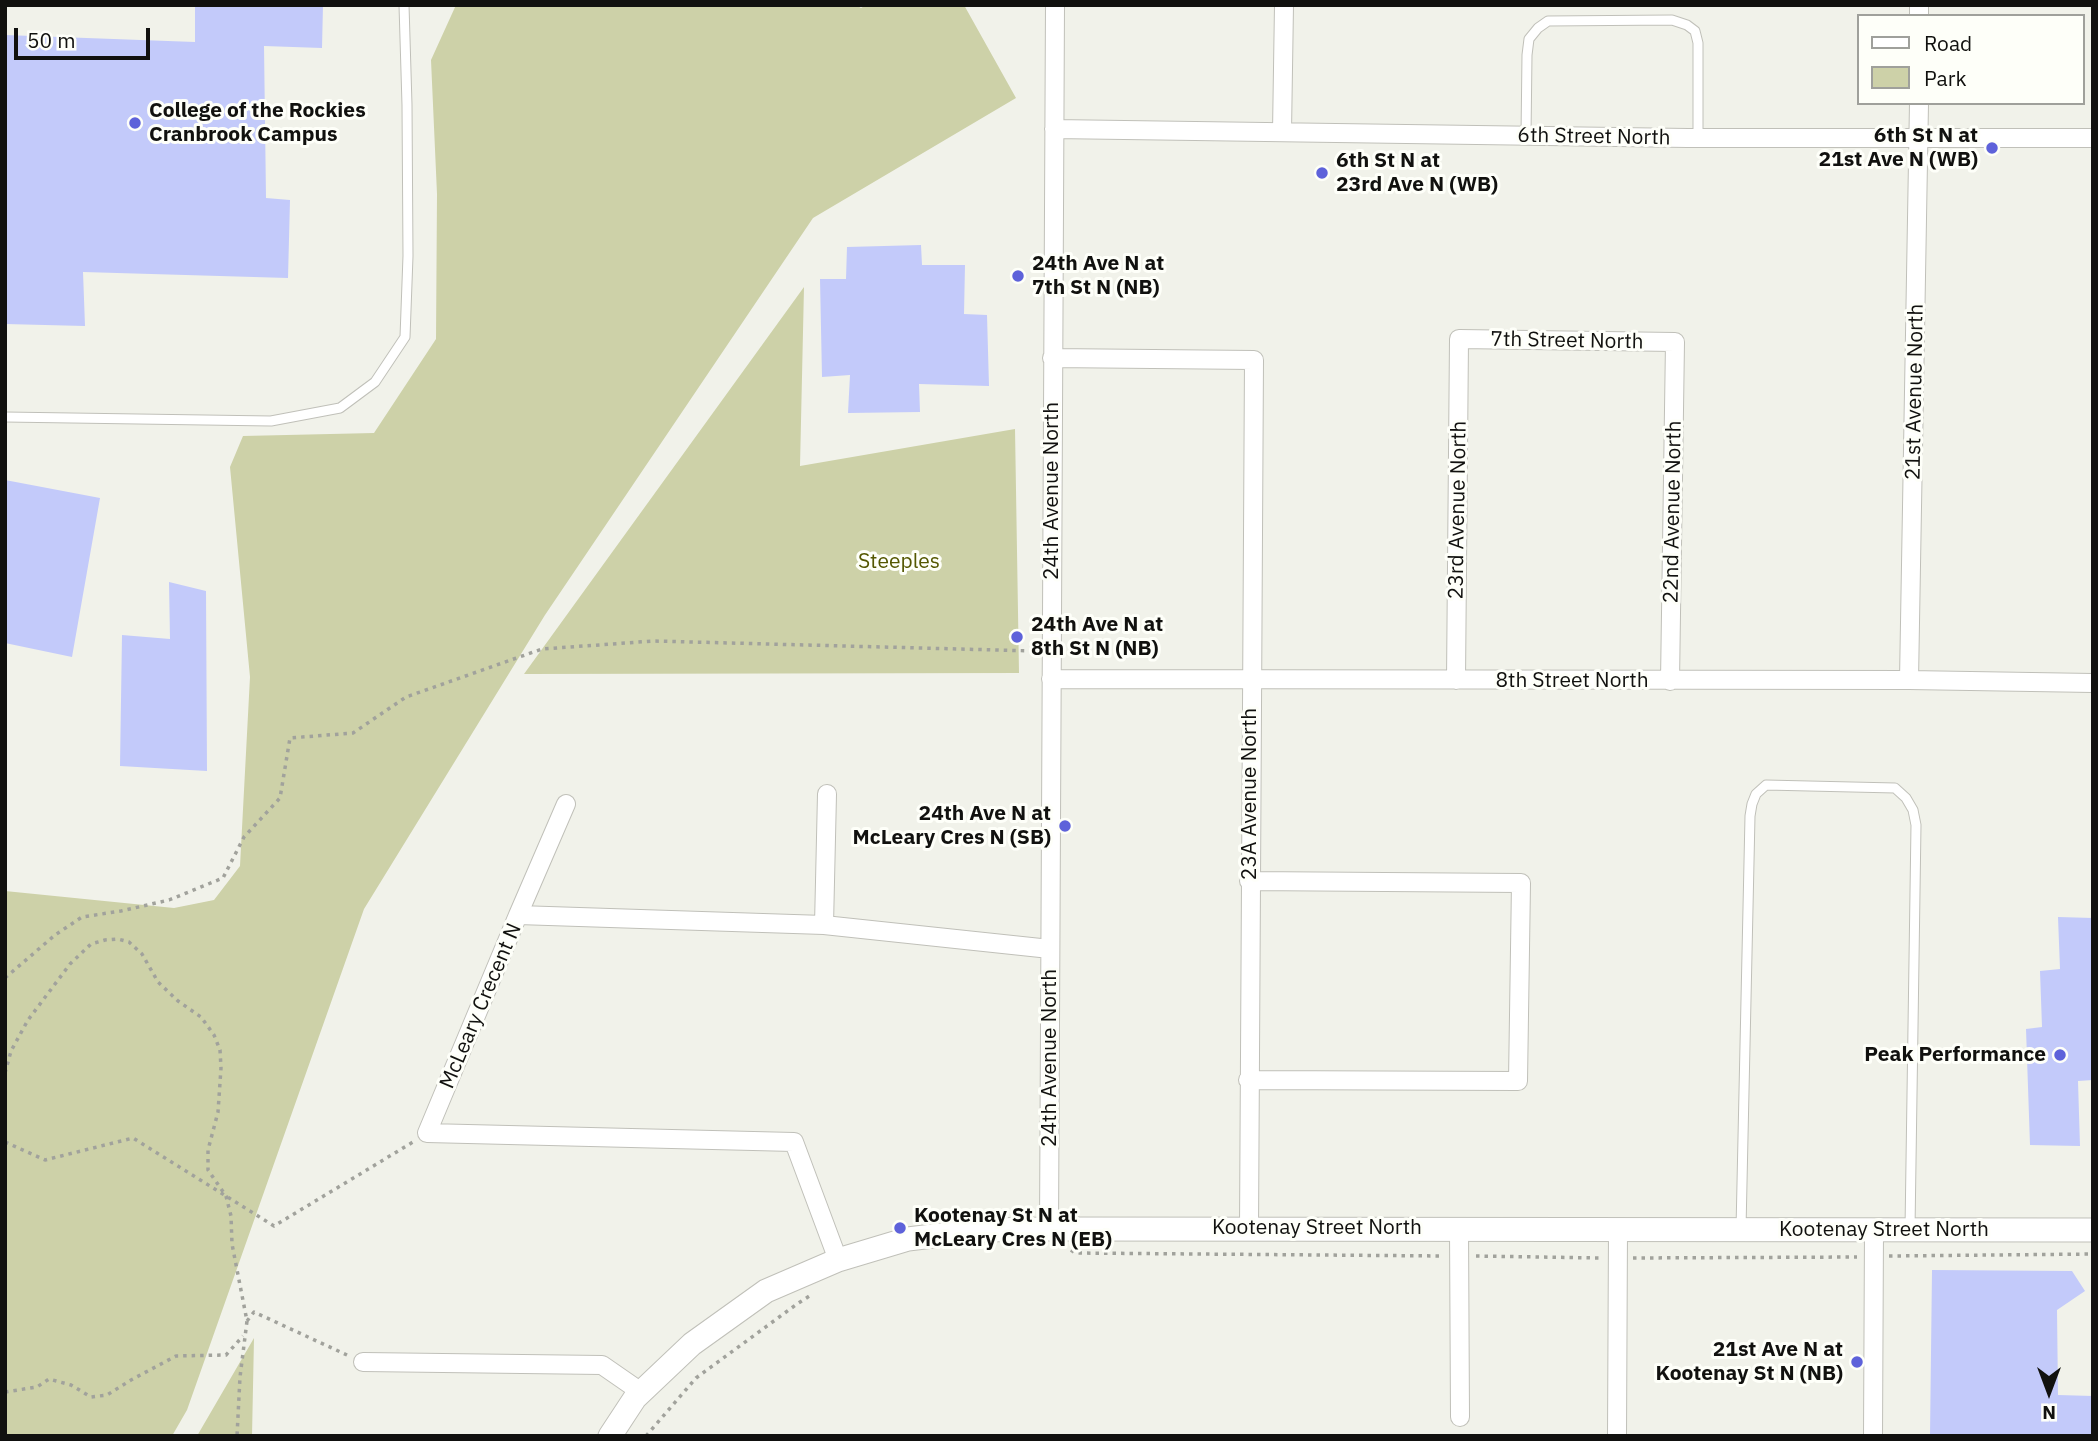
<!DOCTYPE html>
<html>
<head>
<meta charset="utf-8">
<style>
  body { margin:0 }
  #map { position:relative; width:2098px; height:1441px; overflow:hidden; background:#f1f2ea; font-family:"IBM Plex Sans",sans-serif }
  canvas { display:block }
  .frame { position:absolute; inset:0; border:7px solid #11110f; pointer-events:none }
  .legend { position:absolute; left:1857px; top:14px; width:228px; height:91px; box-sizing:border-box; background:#fefff9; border:2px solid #9fa09b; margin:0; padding:9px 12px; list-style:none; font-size:21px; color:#11110f }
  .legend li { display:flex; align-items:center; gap:14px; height:35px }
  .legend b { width:35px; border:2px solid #9fa09b }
  .north { position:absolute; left:2014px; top:1357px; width:70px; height:70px; -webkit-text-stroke:5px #fefff9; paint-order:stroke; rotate:180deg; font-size:19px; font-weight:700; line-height:28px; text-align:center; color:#11110f }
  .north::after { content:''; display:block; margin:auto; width:24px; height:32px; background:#11110f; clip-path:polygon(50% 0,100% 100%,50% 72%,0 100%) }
  .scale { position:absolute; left:14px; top:28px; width:136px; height:32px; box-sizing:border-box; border:4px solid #11110f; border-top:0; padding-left:9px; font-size:21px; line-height:24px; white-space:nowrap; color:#11110f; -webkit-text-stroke:5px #fefff9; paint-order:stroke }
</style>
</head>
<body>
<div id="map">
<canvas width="2098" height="1441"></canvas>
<div class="frame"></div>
<ul class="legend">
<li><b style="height:9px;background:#fff"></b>Road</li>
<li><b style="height:19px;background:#cdd1a8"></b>Park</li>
</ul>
<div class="north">N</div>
<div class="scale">50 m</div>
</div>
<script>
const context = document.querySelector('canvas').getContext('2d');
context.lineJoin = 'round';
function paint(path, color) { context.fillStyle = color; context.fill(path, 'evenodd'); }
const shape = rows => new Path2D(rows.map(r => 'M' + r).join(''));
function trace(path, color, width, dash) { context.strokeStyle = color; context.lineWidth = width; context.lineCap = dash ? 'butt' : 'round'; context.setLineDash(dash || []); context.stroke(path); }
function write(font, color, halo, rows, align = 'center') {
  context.font = font + ' "IBM Plex Sans",sans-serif'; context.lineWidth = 6; context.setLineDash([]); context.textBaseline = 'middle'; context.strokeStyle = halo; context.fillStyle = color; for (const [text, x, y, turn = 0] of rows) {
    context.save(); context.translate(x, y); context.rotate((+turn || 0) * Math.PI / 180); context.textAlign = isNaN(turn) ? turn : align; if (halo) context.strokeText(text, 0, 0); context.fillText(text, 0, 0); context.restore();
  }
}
const green = shape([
  [456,5,856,5,861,8,866,5,964,5,1016,98,813,218,545,615,364,909,187,1410,172,1436,5,1436,5,891,174,908,214,900,240,866,250,677,230,467,243,436,374,433,436,339,437,194,431,60],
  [804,287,800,466,1015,429,1019,673,524,674],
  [254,1338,252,1436,197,1436]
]);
const building = shape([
  [195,5,323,5,322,48,264,46,266,198,290,200,288,278,83,272,85,326,5,324,5,35,195,42],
  [921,245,922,265,965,265,964,314,987,315,989,386,919,384,920,412,848,413,850,375,822,377,820,279,846,279,847,247],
  [5,480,100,498,72,657,5,643],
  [169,582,206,591,207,771,120,766,122,635,170,639],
  [2058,917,2093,918,2093,1080,2078,1081,2080,1146,2030,1145,2026,1029,2042,1027,2040,971,2060,969],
  [1932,1270,2072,1271,2085,1291,2057,1310,2058,1395,2093,1396,2093,1436,1930,1436]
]);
const path = shape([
  [5,978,55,935,82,917,121,911,169,900,223,878,244,837,280,798,290,738,353,733,406,697,542,649,654,641,1035,651],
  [5,1073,11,1051,28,1020,70,964,91,944,105,940,118,939,129,942,142,954,158,982,178,1001,201,1017,214,1035,220,1050,221,1068,218,1112,208,1150,208,1170,226,1196,231,1216,232,1244,247,1321,240,1377,237,1436],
  [5,1142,45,1160,133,1138,274,1226,413,1142],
  [1071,1250,1075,1253,1444,1256],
  [1476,1256,1601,1258],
  [1889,1256,2093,1254],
  [1633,1258,1857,1257],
  [247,1321,254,1312,347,1355],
  [5,1392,37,1387,49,1379,71,1385,91,1397,107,1395,131,1380,176,1356,226,1355,243,1336],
  [646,1436,696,1378,797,1304,811,1295]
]);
const service = shape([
  [1526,136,1527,55,1529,39,1538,28,1548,21,1672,20,1687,25,1695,31,1698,43,1698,138],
  [5,417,271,421,340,408,375,382,405,337,408,256,407,105,404,5],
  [1741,1229,1750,816,1752,804,1756,794,1766,785,1895,788,1906,798,1913,810,1916,825,1910,1229]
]);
const minor = shape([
  [1919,5,1919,16],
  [1054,129,1688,138,2093,138],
  [1282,132,1284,5],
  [1052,358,1254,360,1249,1228],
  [1051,679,1909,680,2093,683],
  [1456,680,1459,339,1675,342,1670,681],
  [1909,680,1919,103],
  [518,915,566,804],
  [824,925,827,794],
  [1248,1080,1518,1081,1521,883,1249,881],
  [1049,1229,1055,5],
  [1459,1229,1460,1417],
  [838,1260,794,1142,427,1133,518,915,824,925,1050,949],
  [363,1362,602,1365,641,1392],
  [1617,1436,1618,1230],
  [1873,1436,1874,1230]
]);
const tertiary = shape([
  [610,1436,635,1398,692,1344,766,1291,838,1260,908,1239,983,1230,1049,1229,2093,1230]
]);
const markers = [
  [135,123,7,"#5e62da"],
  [1992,148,7,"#5e62da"],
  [1322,173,7,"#5e62da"],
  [1018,276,7,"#5e62da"],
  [1017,637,7,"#5e62da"],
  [1065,826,7,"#5e62da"],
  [2060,1055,7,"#5e62da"],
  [900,1228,7,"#5e62da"],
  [1857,1362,7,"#5e62da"]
];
const poiNames = [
  ["College of the Rockies",149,111],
  ["Cranbrook Campus",149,135],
  ["6th St N at",1978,136,"right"],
  ["21st Ave N (WB)",1978,160,"right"],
  ["6th St N at",1336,161],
  ["23rd Ave N (WB)",1336,185],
  ["24th Ave N at",1032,264],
  ["7th St N (NB)",1032,288],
  ["24th Ave N at",1031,625],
  ["8th St N (NB)",1031,649],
  ["24th Ave N at",1051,814,"right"],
  ["McLeary Cres N (SB)",1051,838,"right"],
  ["Peak Performance",2046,1055,"right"],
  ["Kootenay St N at",914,1216],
  ["McLeary Cres N (EB)",914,1240],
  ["21st Ave N at",1843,1350,"right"],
  ["Kootenay St N (NB)",1843,1374,"right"]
];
const streetNames = [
  ["6th Street North",1594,137,1],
  ["7th Street North",1567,341,1],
  ["21st Avenue North",1915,392,-89],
  ["24th Avenue North",1052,491,-90],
  ["23rd Avenue North",1458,510,-89],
  ["22nd Avenue North",1673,512,-89],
  ["8th Street North",1572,681],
  ["23A Avenue North",1250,794,-90],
  ["McLeary Crecent N",481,1006,-67],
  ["24th Avenue North",1050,1058,-90],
  ["Kootenay Street North",1317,1228],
  ["Kootenay Street North",1884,1230]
];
const parkNames = [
  ["Steeples",899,562]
];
paint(green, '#cdd1a8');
paint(building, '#c3cafa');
trace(service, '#c0c0b9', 11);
trace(minor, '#c0c0b9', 20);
trace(tertiary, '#c0c0b9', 25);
trace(path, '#a1a29c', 3.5, [3.5, 5]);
trace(service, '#fff', 9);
trace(minor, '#fff', 18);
trace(tertiary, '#fff', 23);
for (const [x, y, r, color] of markers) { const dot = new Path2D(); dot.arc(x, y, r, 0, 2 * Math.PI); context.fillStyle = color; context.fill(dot); trace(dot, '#fefff9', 2.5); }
write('bold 21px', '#11110f', '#fefff9', poiNames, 'left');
write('21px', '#11110f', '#fefff9', streetNames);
write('21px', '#545701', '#fefff9', parkNames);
</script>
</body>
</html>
